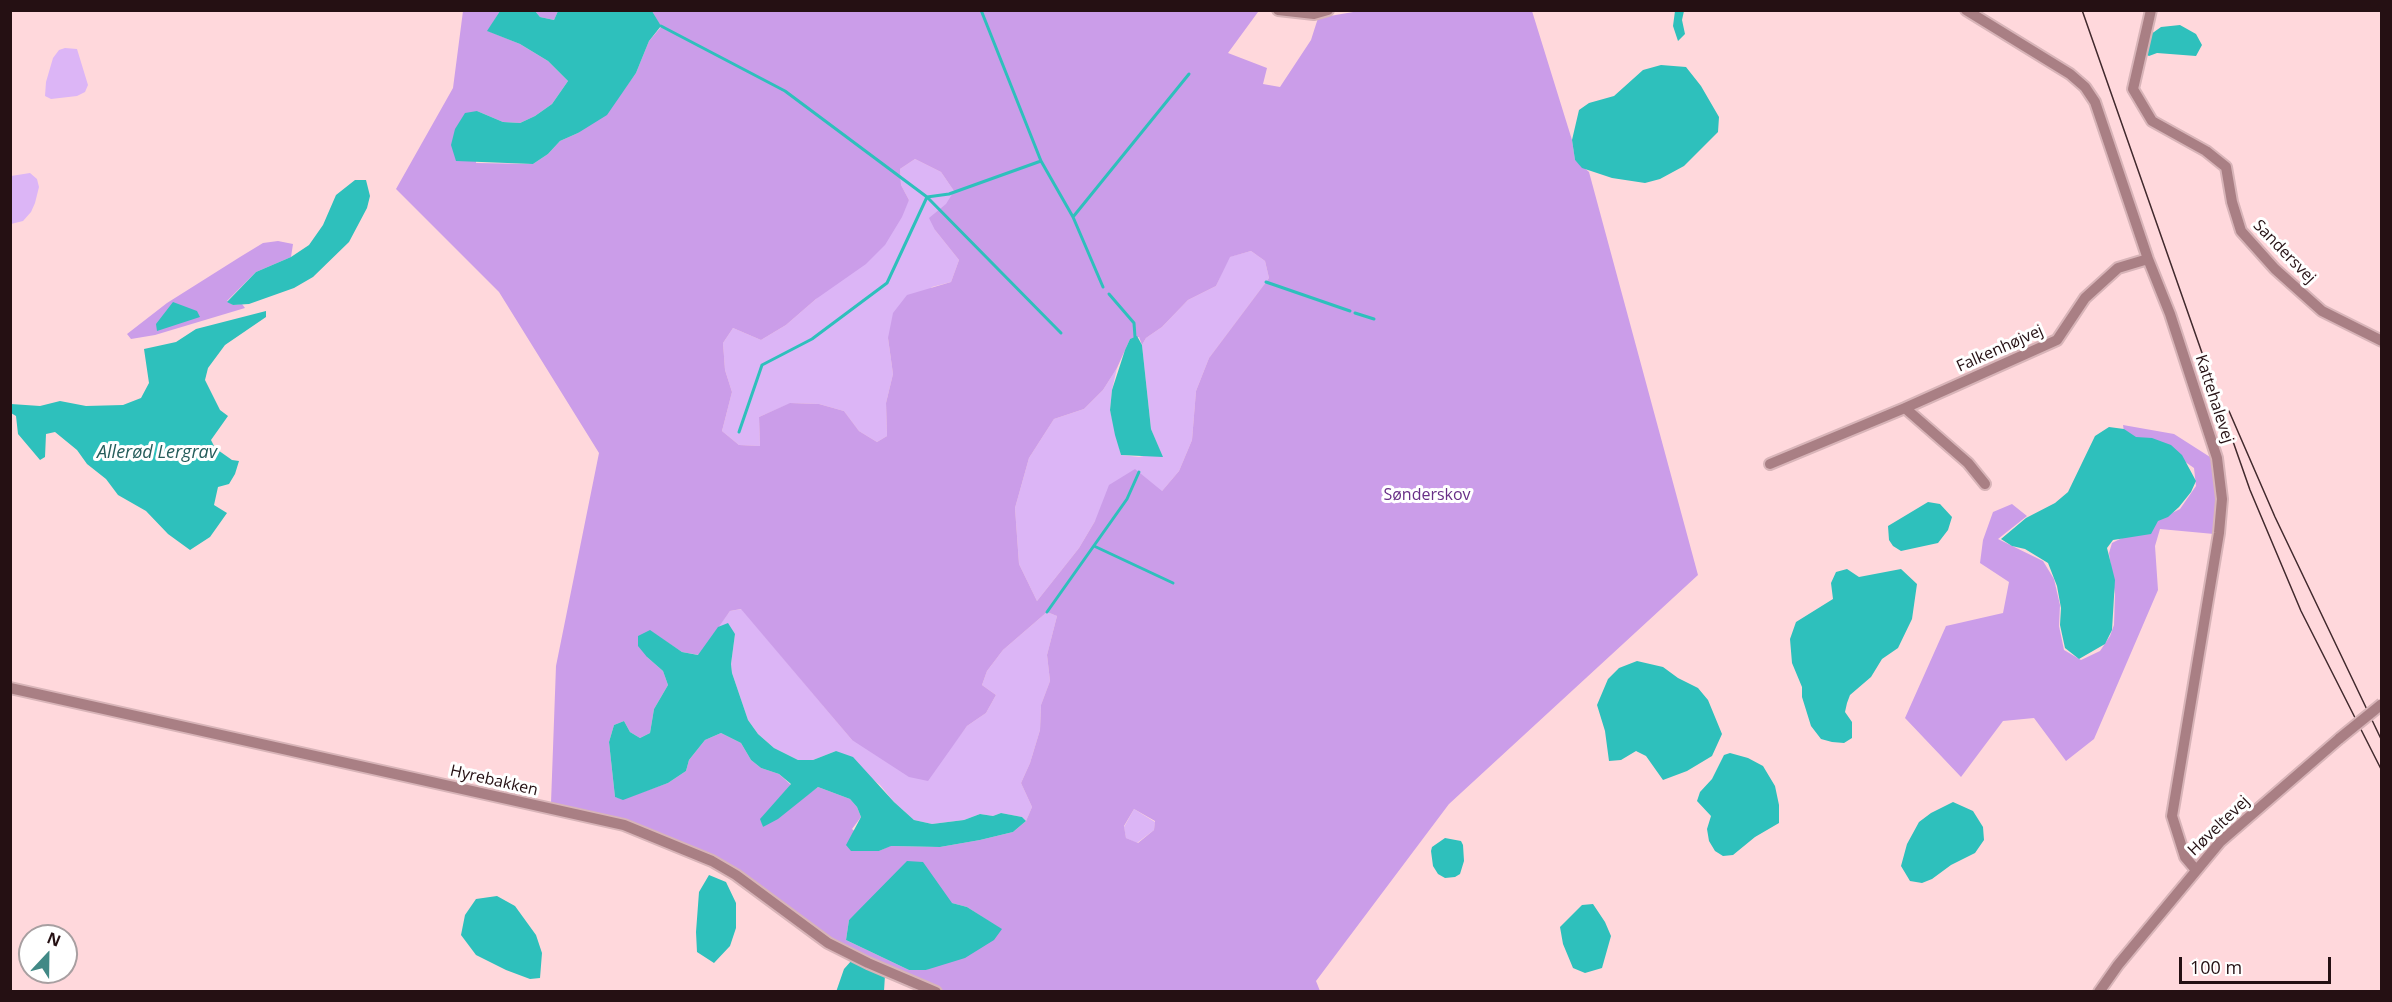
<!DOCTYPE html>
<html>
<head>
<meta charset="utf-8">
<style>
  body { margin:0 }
  #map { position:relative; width:2392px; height:1002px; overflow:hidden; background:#ffd8dc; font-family:"Open Sans",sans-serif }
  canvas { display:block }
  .frame { position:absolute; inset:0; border:12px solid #251013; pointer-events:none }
  .north { position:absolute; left:18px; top:924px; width:60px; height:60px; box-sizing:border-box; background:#fff; border:2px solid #a89fa1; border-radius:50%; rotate:22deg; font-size:16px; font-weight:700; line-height:24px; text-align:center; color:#251013 }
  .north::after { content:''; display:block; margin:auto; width:21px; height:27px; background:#418986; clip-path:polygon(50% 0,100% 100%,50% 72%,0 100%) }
  .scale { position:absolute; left:2179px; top:957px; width:152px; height:27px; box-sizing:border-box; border:3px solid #251013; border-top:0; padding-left:8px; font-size:18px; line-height:21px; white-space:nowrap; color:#251013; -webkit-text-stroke:4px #fff; paint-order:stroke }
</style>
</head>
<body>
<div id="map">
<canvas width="2392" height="1002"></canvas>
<div class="frame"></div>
<div class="north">N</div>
<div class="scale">100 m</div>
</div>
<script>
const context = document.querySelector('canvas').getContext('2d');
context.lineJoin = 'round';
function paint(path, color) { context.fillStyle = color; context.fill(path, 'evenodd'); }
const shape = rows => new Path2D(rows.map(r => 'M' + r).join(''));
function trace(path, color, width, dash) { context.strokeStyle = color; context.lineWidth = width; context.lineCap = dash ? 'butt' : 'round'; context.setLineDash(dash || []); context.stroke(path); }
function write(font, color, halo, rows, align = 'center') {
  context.font = font + ' "Open Sans",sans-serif'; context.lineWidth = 6; context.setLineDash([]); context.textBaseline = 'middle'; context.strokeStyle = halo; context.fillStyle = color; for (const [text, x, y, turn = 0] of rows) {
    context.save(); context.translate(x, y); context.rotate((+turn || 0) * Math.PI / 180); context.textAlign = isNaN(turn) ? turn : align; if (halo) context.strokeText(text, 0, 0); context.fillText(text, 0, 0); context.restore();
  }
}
const green = shape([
  [65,48,77,49,88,85,85,92,77,96,51,99,45,96,46,82,53,58,59,50],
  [915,159,941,172,954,191,935,230,959,260,951,282,932,287,888,338,893,374,886,403,887,436,877,442,859,431,844,411,819,404,791,403,759,417,760,446,739,445,722,431,732,392,725,370,723,343,733,328,761,340,786,325,816,299,909,200,901,185,900,169],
  [30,173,37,179,39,187,35,203,31,212,23,221,11,224,11,176],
  [1251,251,1265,261,1269,278,1209,358,1196,391,1192,440,1179,471,1162,491,1095,521,1079,548,1037,601,1019,564,1015,508,1029,458,1054,419,1084,409,1103,390,1117,368,1112,390,1110,410,1121,455,1139,457,1147,455,1162,456,1151,429,1142,345,1146,338,1162,327,1188,300,1216,286,1229,257],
  [742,609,852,740,951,747,967,726,986,713,996,695,982,685,987,671,1003,650,1047,612,1057,616,1047,655,1050,681,1041,705,1040,730,1030,763,1021,783,1032,807,1026,821,1022,817,1001,813,993,816,980,814,964,820,932,824,914,820,894,802,880,785,836,751,813,760,798,760,774,748,758,734,748,720,732,673,731,664,735,634,718,627,730,611],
  [1134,809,1155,822,1154,830,1137,843,1126,838,1124,827]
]);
const forest = shape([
  [1365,10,1532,11,1572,140,1575,160,1589,172,1698,575,1449,804,1316,981,1320,991,942,991,857,954,820,934,749,882,625,822,551,803,556,666,599,453,499,292,396,189,453,88,463,11,500,11,488,31,520,44,548,61,568,81,552,104,535,116,520,123,503,122,477,111,476,163,533,164,548,154,560,141,578,133,623,91,636,73,649,41,661,27,652,11,1254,11,1258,12,1228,53,1267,68,1263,84,1280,87,1311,40,1318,18],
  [915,159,941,172,954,191,946,204,929,218,935,230,959,260,951,282,907,295,893,313,888,338,893,374,886,403,887,436,877,442,859,431,844,411,819,404,790,403,759,417,760,446,739,445,722,431,732,392,725,370,723,343,733,328,761,340,786,325,816,299,866,264,885,245,902,217,909,200,901,185,900,169],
  [1251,251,1265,261,1269,278,1209,358,1196,391,1192,440,1179,471,1162,491,1135,469,1109,485,1095,521,1079,548,1037,601,1019,564,1015,508,1029,458,1054,419,1084,409,1103,390,1117,368,1130,339,1139,337,1142,345,1146,338,1162,327,1188,300,1216,286,1230,257],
  [741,609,852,740,909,777,928,781,967,726,986,713,996,695,982,685,987,671,1003,650,1047,612,1057,616,1047,655,1050,681,1041,705,1040,730,1030,763,1021,783,1032,807,1026,821,1013,832,980,840,940,847,890,846,879,851,852,829,861,817,857,807,850,799,818,787,763,827,761,819,791,785,779,774,761,768,751,760,741,743,721,733,705,740,689,760,686,771,668,783,623,799,615,797,609,742,614,725,624,721,630,732,640,738,650,733,654,709,668,685,663,671,647,657,650,631,682,652,699,655,730,611],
  [1134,809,1155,821,1154,830,1138,843,1126,838,1124,826],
  [952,903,967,907,1001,929,926,970,909,970,846,940,849,920,858,912],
  [535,11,558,11,554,20,540,17],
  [278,241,293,244,291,257,256,272,227,301,233,305,242,304,245,308,155,335,131,339,127,334,167,303,240,257,263,243],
  [2123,425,2174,434,2221,464,2214,534,2160,529,2155,546,2158,590,2094,739,2066,761,2034,718,2003,721,1961,777,1905,718,1946,626,2003,613,2009,582,1980,563,1983,540,1993,512,2012,504,2027,516,1998,539,2043,561,2054,579,2060,605,2059,626,2064,650,2081,660,2100,651,2110,636,2114,625,2115,594,2109,553,2112,543,2180,509,2196,486,2194,468,2152,439,2125,438]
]);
const water = shape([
  [500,11,535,11,540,17,554,20,558,11,652,11,661,26,649,41,636,73,607,115,578,133,560,141,548,154,533,164,456,161,451,145,455,129,465,113,477,111,503,122,520,123,535,116,552,104,568,81,548,61,520,44,487,31],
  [1675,11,1684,11,1682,20,1685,34,1678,41,1673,26],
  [2180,25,2196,34,2202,45,2196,56,2157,53,2149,56,2145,54,2147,37,2161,27],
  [1661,65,1686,67,1701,86,1719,117,1718,132,1684,166,1660,179,1645,183,1612,178,1582,168,1575,160,1572,140,1579,110,1589,103,1614,96,1643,70],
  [355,180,366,180,370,196,367,208,349,242,313,277,294,288,249,304,233,305,227,302,256,272,291,257,309,245,323,225,336,195],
  [173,302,197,311,200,317,157,331,156,324],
  [266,311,266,317,225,345,208,368,205,380,220,410,228,416,211,440,215,448,232,460,239,461,235,474,229,484,218,487,214,505,227,513,210,537,190,550,168,534,146,511,118,495,106,479,87,464,77,450,55,432,46,434,45,457,40,460,18,434,16,416,11,413,11,404,40,406,60,401,86,406,123,405,141,398,149,383,144,349,176,342,196,329],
  [1137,336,1142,345,1151,429,1163,457,1121,455,1115,435,1110,410,1112,390,1125,350,1130,339],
  [2109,427,2124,429,2136,437,2152,438,2171,445,2182,455,2196,481,2191,492,2179,507,2168,517,2158,521,2151,534,2113,540,2107,548,2115,580,2112,630,2105,644,2079,659,2065,648,2060,625,2061,608,2057,586,2048,563,2025,549,2012,546,2001,539,2026,518,2055,503,2068,492,2095,436],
  [1928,502,1940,504,1952,517,1948,530,1938,543,1901,551,1893,546,1889,540,1888,526],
  [1847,569,1859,577,1901,569,1917,584,1912,619,1898,648,1882,659,1871,677,1850,695,1847,703,1845,712,1852,722,1852,738,1844,743,1832,742,1821,739,1811,726,1802,697,1802,687,1792,663,1790,639,1796,622,1833,599,1831,583,1836,572],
  [728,623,735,634,731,664,732,673,748,720,758,734,774,748,798,760,813,760,836,751,853,757,894,802,914,820,932,824,964,820,980,814,993,816,1001,813,1022,817,1026,821,1013,832,980,840,940,847,891,846,879,851,851,851,846,845,861,817,857,807,850,799,818,787,778,819,763,827,760,819,791,784,779,774,761,768,751,760,741,743,721,733,705,740,689,760,686,771,668,783,623,800,615,797,609,742,614,725,624,721,630,732,640,738,650,733,654,709,668,685,663,671,647,657,638,646,638,636,650,630,682,652,698,655,718,627],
  [1637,661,1663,667,1678,678,1698,688,1708,700,1722,734,1712,756,1687,771,1663,780,1646,756,1636,751,1621,760,1609,761,1605,731,1597,705,1608,679,1619,668],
  [1730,753,1748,758,1763,766,1775,786,1779,805,1779,823,1755,837,1733,855,1723,856,1715,851,1709,841,1707,829,1711,816,1697,801,1700,792,1712,779,1724,755],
  [1953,802,1973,811,1983,827,1984,840,1975,853,1951,865,1932,879,1922,883,1910,881,1901,866,1907,844,1919,822,1931,813],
  [1445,838,1461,841,1463,845,1464,861,1460,874,1455,877,1445,878,1438,874,1433,866,1431,851,1432,847],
  [907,861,923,862,952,903,967,907,1002,929,994,940,965,958,926,970,909,970,846,940,849,920],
  [709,875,726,882,736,903,736,928,730,946,714,963,697,952,696,932,699,892],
  [497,896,515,906,536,935,542,953,540,978,530,979,506,970,476,955,461,935,465,915,476,899],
  [1593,904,1605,922,1611,936,1602,968,1585,973,1573,968,1563,944,1560,927,1582,905],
  [852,960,885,975,884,991,836,992,844,969]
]);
const stream = shape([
  [981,10,1041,161],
  [661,26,785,91,927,197,1061,333],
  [1073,217,1189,74],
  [1266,282,1350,311],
  [1109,294,1134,323,1135,337],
  [1355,313,1374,319],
  [739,432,762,365,812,339,887,283,927,197,949,194,1041,161,1073,217,1103,287],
  [1094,546,1173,583],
  [1047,612,1127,499,1139,472]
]);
const minor = shape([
  [1278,10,1314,14,1328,10],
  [1966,10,2070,74,2085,87,2095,102,2148,259,2170,314,2217,458,2222,499,2219,533,2172,816,2185,857,2196,870],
  [2151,10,2133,89,2152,121,2206,151,2226,167,2232,202,2241,231,2275,269,2322,311,2382,341],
  [1905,408,1968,463,1985,484],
  [1770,464,1905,408,2057,340,2085,298,2118,268,2148,259],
  [10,688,624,825,712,861,736,875,828,943,868,963,936,992],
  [2099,992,2118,965,2220,842,2340,738]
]);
const tram = shape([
  [2082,10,2250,490,2301,611,2382,771],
  [2229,411,2275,517,2382,741]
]);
const minorBridge = shape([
  [2340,738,2382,704]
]);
const streetNames = [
  ["Sandersvej",2284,252,46],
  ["Falkenhøjvej",2000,349,-24],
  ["Kattehalevej",2214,399,72],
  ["Hyrebakken",494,781,13],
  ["Høveltevej",2219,826,-44]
];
const parkNames = [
  ["Sønderskov",1427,495]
];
const waterNames = [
  ["Allerød Lergrav",157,453]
];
paint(green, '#dcb5f6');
paint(forest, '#cb9de9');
paint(water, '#2ec0bc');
trace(stream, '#2ec0bc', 3);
trace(minor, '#d8b4b8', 14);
trace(minor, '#a97f84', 10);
trace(tram, '#41292d', 1.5);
trace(minorBridge, '#d8b4b8', 14, []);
trace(minorBridge, '#a97f84', 10);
write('16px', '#251013', '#fff', streetNames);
write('16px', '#682f87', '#fff', parkNames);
write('italic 18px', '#255d5b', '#fff', waterNames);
</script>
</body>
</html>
